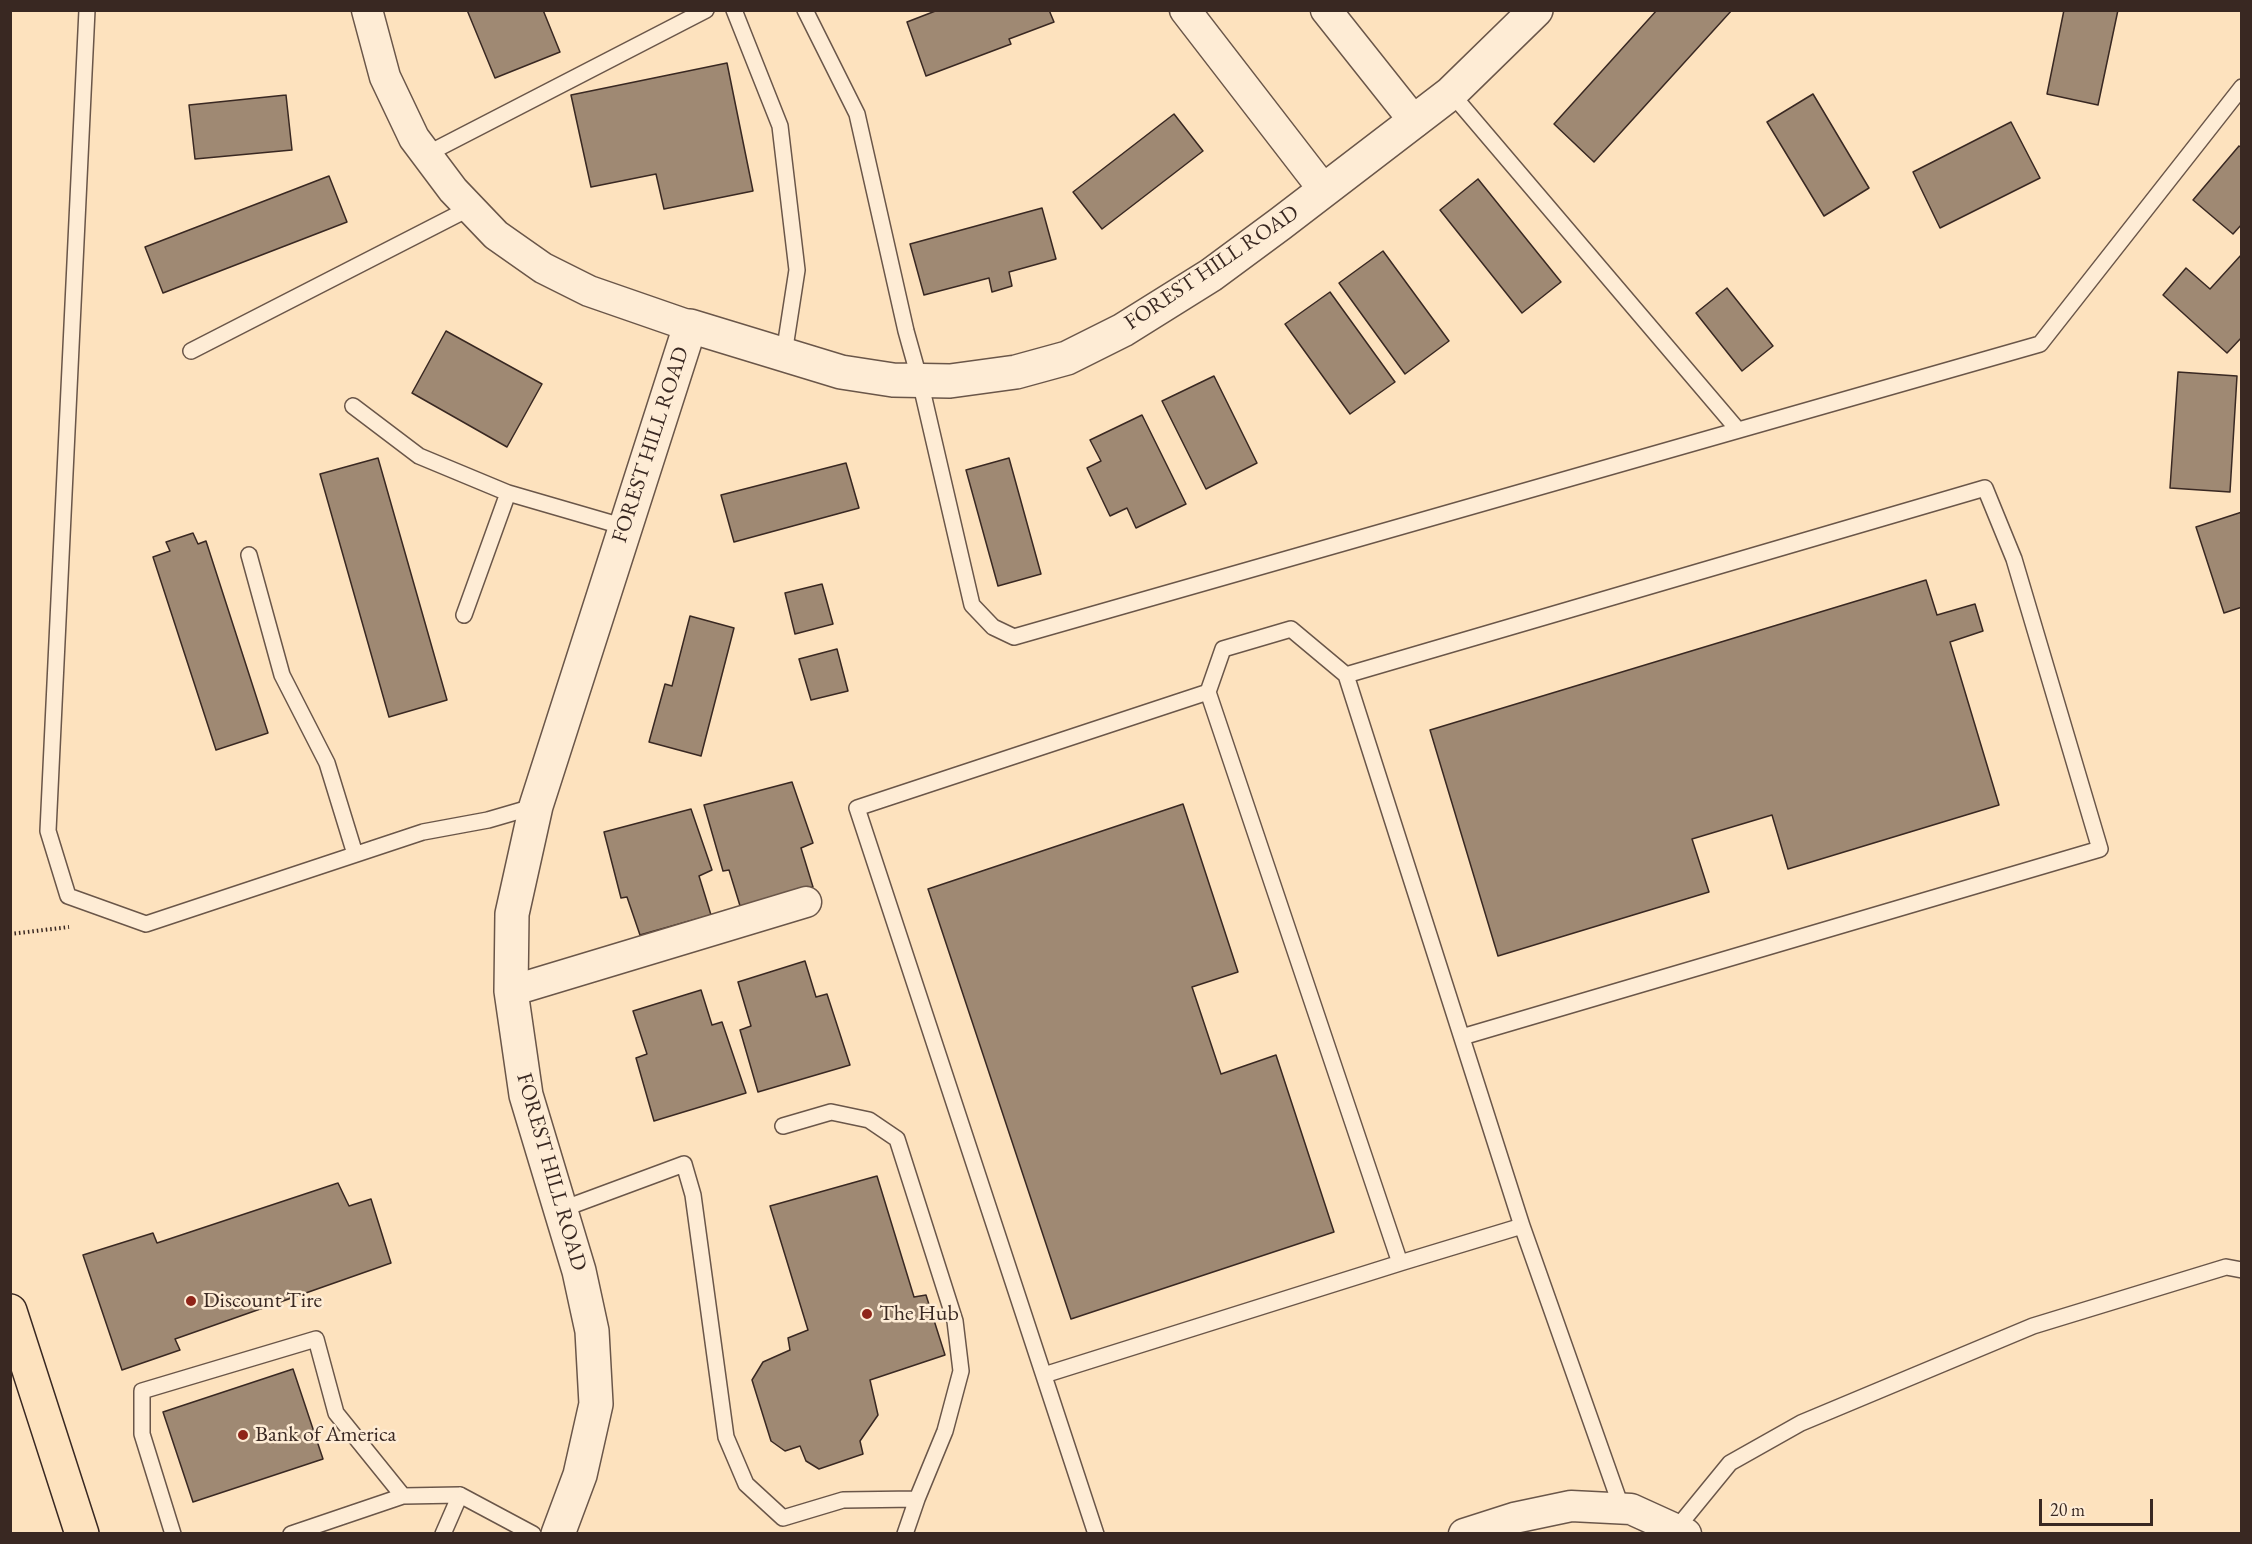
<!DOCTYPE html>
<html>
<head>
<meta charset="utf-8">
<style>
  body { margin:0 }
  #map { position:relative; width:2252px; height:1544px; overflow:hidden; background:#fde2be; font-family:"EB Garamond",serif }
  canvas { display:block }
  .frame { position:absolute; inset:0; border:12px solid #392822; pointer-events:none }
  .scale { position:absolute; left:2039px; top:1499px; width:114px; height:27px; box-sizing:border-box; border:3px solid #392822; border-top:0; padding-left:8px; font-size:18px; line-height:21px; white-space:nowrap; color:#392822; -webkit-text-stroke:4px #feecd5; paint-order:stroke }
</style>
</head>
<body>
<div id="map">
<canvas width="2252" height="1544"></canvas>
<div class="frame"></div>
<div class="scale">20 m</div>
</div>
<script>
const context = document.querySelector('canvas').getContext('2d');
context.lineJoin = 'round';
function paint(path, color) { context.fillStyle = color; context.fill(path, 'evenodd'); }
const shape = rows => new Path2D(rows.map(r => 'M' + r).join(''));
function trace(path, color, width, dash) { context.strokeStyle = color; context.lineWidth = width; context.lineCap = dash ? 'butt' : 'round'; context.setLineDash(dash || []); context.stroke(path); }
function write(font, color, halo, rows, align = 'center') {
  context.font = font + ' "EB Garamond",serif'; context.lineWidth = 5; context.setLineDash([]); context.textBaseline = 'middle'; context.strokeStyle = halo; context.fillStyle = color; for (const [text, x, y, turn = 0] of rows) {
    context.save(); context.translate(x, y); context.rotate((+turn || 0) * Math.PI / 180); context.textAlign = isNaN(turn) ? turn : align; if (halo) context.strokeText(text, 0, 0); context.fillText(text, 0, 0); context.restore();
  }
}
const building = shape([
  [467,10,543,10,560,52,495,78,467,10],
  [938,10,1049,10,1054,22,1009,39,1011,44,926,76,907,22,938,10],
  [1657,10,1732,10,1594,162,1554,124,1657,10],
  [2064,10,2118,10,2098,105,2047,94,2064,10],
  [727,63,753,191,664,209,656,174,591,187,571,95,727,63],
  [1813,94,1869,188,1824,216,1767,122,1813,94],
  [286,95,292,150,195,159,189,105,286,95],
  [1174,114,1203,151,1102,229,1073,192,1174,114],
  [2011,122,2040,178,1940,228,1913,172,2011,122],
  [2239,146,2242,148,2242,224,2233,234,2193,200,2239,146],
  [329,176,347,222,163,293,145,247,329,176],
  [1478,179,1561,282,1522,313,1440,210,1478,179],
  [1042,208,1056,259,1009,272,1012,286,992,292,989,278,924,295,910,244,1042,208],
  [1383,251,1449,341,1405,374,1339,283,1383,251],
  [2242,254,2242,337,2227,353,2163,295,2186,268,2210,289,2242,254],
  [1727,288,1773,346,1742,371,1696,313,1727,288],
  [1330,292,1395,382,1350,414,1285,324,1330,292],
  [446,331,542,384,507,447,412,393,446,331],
  [2178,372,2237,376,2230,492,2170,488,2178,372],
  [1214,376,1257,463,1206,489,1162,401,1214,376],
  [1142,415,1186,504,1136,528,1127,508,1110,516,1087,468,1101,461,1090,440,1142,415],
  [378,458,447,700,389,717,320,474,378,458],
  [1009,458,1041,574,998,586,966,470,1009,458],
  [846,463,859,508,734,542,721,495,846,463],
  [2242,512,2242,607,2224,613,2196,527,2242,512],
  [193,533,198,544,206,541,268,733,216,750,153,557,170,551,166,542,193,533],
  [1926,580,1937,615,1975,604,1983,631,1950,642,1999,805,1788,869,1772,815,1692,839,1709,892,1498,956,1430,730,1926,580],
  [822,584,833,624,795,634,785,593,822,584],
  [690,616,734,628,701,756,649,742,665,684,672,686,690,616],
  [837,649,848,691,811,700,799,659,837,649],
  [792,782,813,843,801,848,813,887,741,909,729,870,723,871,704,805,792,782],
  [1183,804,1238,972,1192,987,1221,1074,1276,1055,1334,1232,1071,1319,928,889,1183,804],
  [691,809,712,870,699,876,711,915,640,935,627,897,621,898,604,832,691,809],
  [805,961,816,997,827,994,850,1065,758,1092,740,1030,751,1026,738,982,805,961],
  [701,990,712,1025,722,1022,746,1093,654,1121,636,1058,647,1054,633,1011,701,990],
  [877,1176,914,1297,926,1295,945,1355,870,1380,878,1415,860,1441,863,1454,819,1469,806,1461,800,1446,785,1451,771,1441,752,1380,763,1362,790,1350,788,1338,808,1330,770,1206,877,1176],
  [338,1183,349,1206,371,1199,391,1263,175,1339,180,1350,122,1370,83,1255,153,1233,157,1243,338,1183],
  [293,1369,323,1459,193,1502,163,1412,293,1369]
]);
const path = shape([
  [10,934,69,927]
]);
const service = shape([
  [87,10,48,831,68,896,146,924,423,832,488,820,536,806],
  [734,10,780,126,797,270,784,354],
  [805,10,857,114,906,331,920,381,972,605,993,627,1014,637,2040,344,2242,87],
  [1451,93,1738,430],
  [427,154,706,10],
  [191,351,470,208],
  [353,406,419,456,508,493,625,527],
  [249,555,282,675,327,763,355,854],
  [464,615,508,493],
  [1208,692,1223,649,1291,629,1346,675],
  [1462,1037,2100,849,2014,559,1985,488,1346,675,1522,1226,1622,1509],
  [783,1126,831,1112,869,1120,897,1139,955,1321,961,1371,945,1431,917,1499],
  [560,1210,684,1164,693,1195,726,1437,746,1484,783,1518,843,1500,917,1499,905,1534],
  [1044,1375,1400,1263],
  [1676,1529,1730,1463,1801,1423,2033,1326,2226,1267,2242,1270],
  [173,1534,142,1434,142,1391,316,1339,336,1413,403,1496],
  [291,1534,403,1496,460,1495,533,1534],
  [443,1534,460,1495],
  [1096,1534,857,808,1208,692,1400,1263,1522,1226]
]);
const minor = shape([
  [367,10,385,77,414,138,453,190,496,235,543,268,589,291,690,326],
  [1185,10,1324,190],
  [1326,10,1415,122],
  [511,991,806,902],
  [1464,1534,1514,1518,1571,1506,1631,1509,1686,1534]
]);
const tertiary = shape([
  [558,1534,580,1475,596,1404,592,1331,579,1271,526,1095,511,991,512,914,536,806,690,326,841,372,893,380,950,381,1016,372,1067,358,1123,330,1211,275,1280,224,1451,93,1536,10]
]);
const primary = shape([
  [10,1311,82,1534]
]);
const markers = [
  [191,1301,6,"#8f2418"],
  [867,1314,6,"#8f2418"],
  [243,1435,6,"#8f2418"]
];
const streetNames = [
  ["FOREST HILL ROAD",1212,268,-34],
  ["FOREST HILL ROAD",651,445,-72],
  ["FOREST HILL ROAD",551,1172,74]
];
const poiNames = [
  ["Discount Tire",203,1301],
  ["The Hub",879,1314],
  ["Bank of America",255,1435]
];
paint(building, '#9f8973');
trace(building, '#392822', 1.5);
trace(service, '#6a5649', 18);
trace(minor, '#6a5649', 33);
trace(tertiary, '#6a5649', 36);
trace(primary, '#392822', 36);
trace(path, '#392822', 4, [1.5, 3]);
trace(service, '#feecd5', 15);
trace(minor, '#feecd5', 30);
trace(tertiary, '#feecd5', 33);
trace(primary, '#fde2be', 33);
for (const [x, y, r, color] of markers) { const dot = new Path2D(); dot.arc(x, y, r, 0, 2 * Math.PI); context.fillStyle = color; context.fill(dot); trace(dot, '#feecd5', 2); }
write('22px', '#392822', '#feecd5', streetNames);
write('22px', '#392822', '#feecd5', poiNames, 'left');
</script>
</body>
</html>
